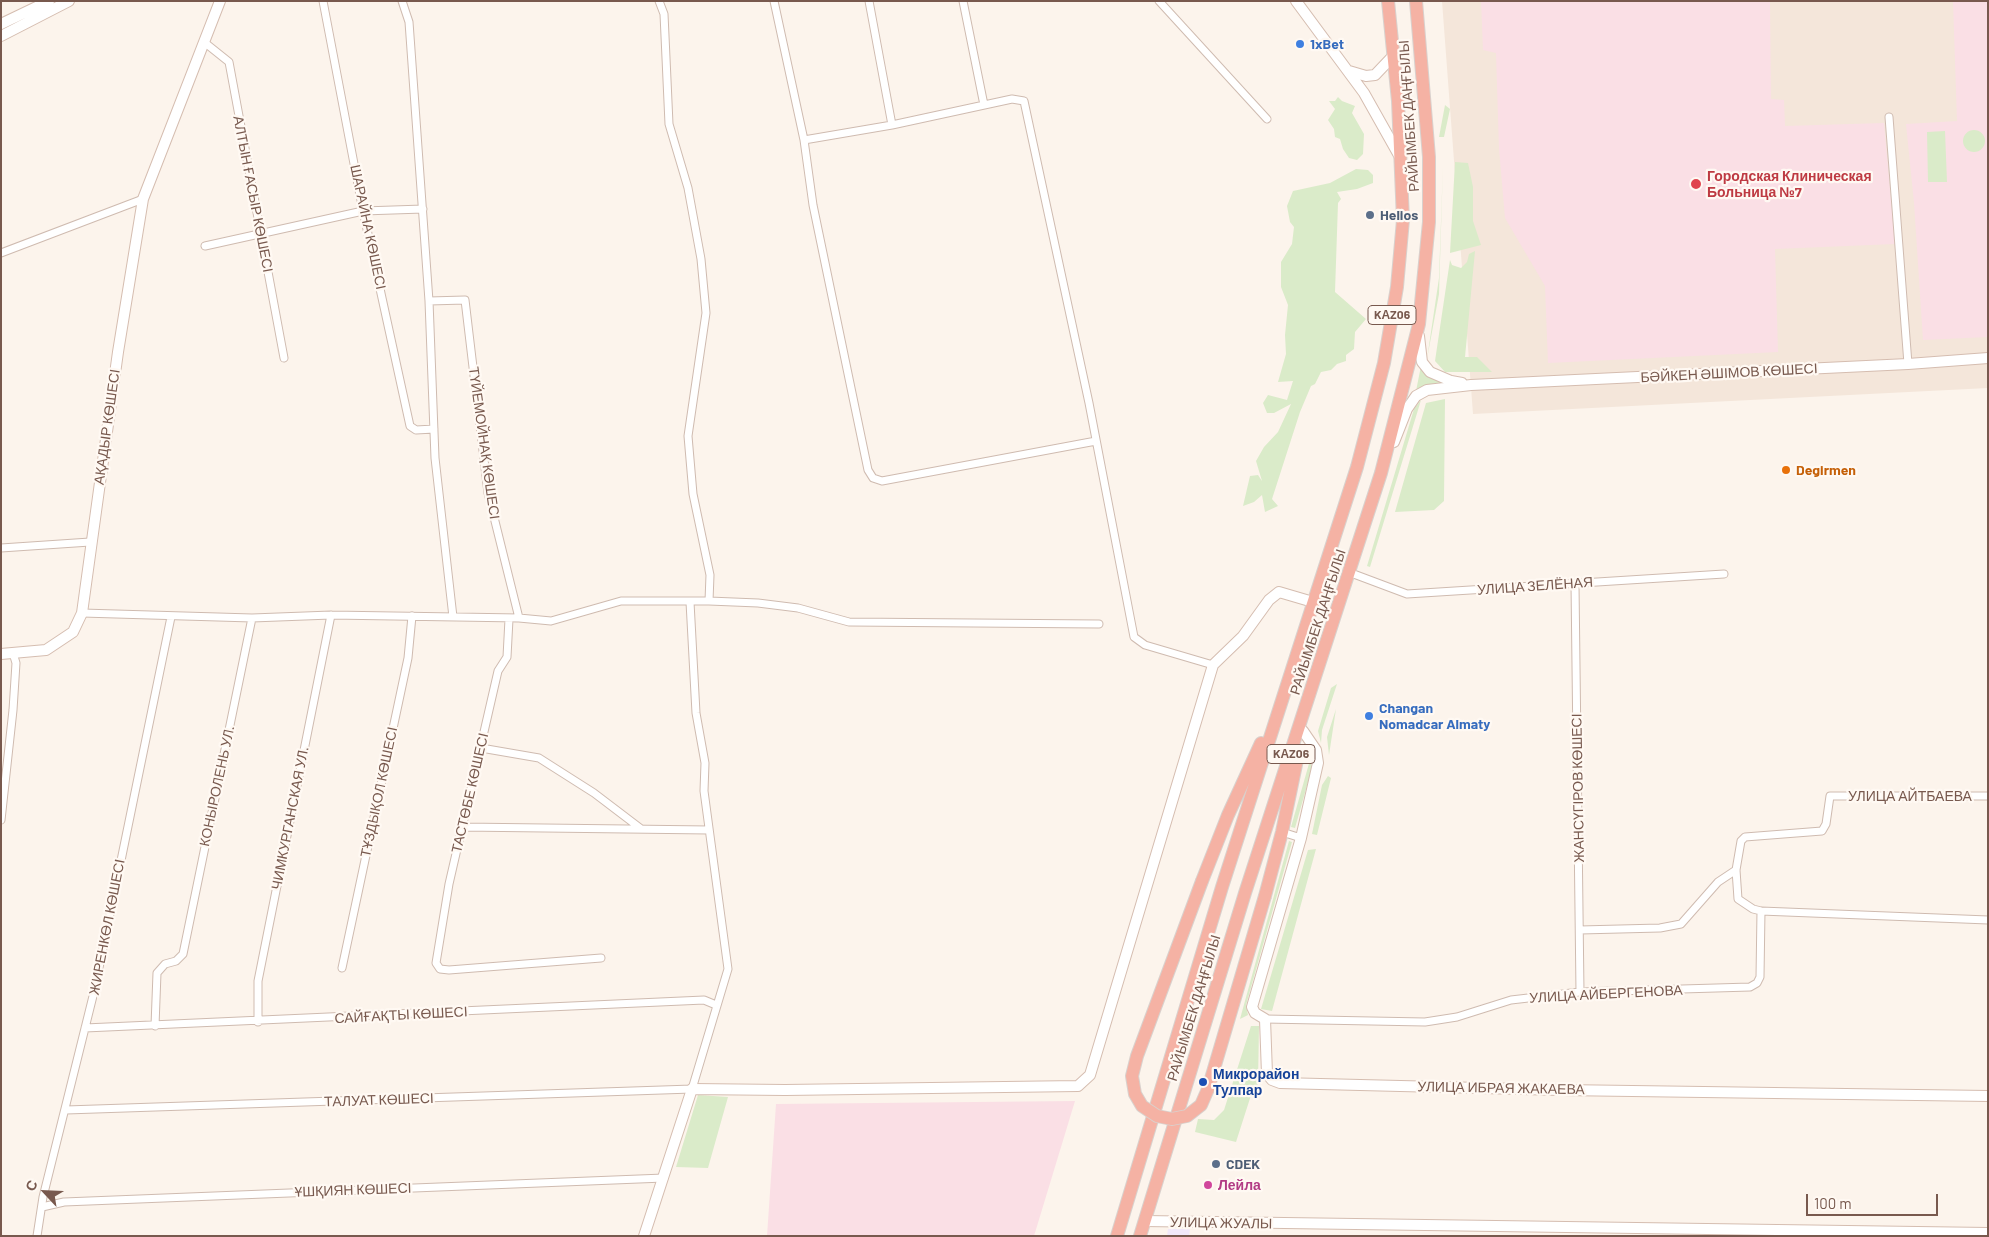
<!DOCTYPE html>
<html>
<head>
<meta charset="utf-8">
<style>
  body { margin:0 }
  #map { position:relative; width:1989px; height:1237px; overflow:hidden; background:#fcf4ec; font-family:Barlow,sans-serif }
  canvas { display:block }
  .frame { position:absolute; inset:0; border:2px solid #78594e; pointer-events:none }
  .north { position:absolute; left:20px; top:1167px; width:50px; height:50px; -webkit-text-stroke:4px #fff9f3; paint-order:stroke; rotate:295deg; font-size:14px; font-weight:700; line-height:20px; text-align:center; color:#78594e }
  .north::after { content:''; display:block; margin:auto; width:18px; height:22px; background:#78594e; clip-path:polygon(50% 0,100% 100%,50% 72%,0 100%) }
  .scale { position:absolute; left:1806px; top:1194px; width:132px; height:22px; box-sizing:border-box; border:2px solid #78594e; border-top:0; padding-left:6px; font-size:15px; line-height:18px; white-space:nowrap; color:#78594e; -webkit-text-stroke:4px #fff9f3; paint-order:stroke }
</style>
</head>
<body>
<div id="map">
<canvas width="1989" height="1237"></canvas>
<div class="frame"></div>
<div class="north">С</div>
<div class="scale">100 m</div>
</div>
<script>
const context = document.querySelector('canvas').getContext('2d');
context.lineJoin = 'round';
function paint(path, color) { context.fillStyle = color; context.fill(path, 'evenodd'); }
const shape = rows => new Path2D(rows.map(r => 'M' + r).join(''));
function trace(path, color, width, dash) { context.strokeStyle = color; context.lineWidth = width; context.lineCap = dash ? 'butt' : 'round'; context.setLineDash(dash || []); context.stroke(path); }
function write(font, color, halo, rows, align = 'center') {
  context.font = font + ' Barlow,sans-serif'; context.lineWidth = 4.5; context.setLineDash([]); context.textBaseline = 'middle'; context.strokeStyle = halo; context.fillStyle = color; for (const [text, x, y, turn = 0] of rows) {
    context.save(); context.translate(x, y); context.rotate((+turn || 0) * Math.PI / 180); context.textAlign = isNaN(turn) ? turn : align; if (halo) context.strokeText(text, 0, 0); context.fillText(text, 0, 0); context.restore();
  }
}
const residential = shape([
  [1442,1,1988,1,1988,388,1473,414]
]);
const education = shape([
  [1168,1229,1190,1229,1189,1236,1167,1236]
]);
const medical = shape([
  [1481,1,1770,1,1771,99,1784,100,1785,126,1884,123,1895,244,1775,249,1778,352,1548,363,1545,286,1505,218,1499,149,1496,53,1483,50],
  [1953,1,1988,1,1988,337,1923,340,1914,203,1906,124,1957,121],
  [1075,1101,1034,1236,767,1236,776,1104]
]);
const green = shape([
  [1338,97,1342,101,1355,106,1352,113,1364,134,1363,154,1357,160,1349,158,1343,149,1340,139,1335,137,1334,129,1328,120,1335,109,1329,101,1335,101],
  [1445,105,1450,109,1444,137,1439,137],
  '1963 141a11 11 0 1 1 22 0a11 11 0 1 1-22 0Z',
  [1945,131,1947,182,1928,182,1927,132],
  [1455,162,1468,163,1473,187,1473,221,1481,245,1450,253],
  [1443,164,1439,294,1427,359,1439,278],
  [1356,169,1368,170,1373,175,1373,183,1357,189,1337,192,1341,199,1338,203,1335,292,1366,319,1355,332,1354,349,1346,355,1346,361,1337,364,1331,370,1321,372,1315,384,1311,386,1300,412,1272,499,1278,506,1265,512,1262,495,1254,502,1243,506,1250,476,1258,475,1262,481,1256,461,1264,447,1278,432,1291,404,1274,413,1267,413,1263,403,1268,395,1287,400,1293,381,1278,382,1286,354,1285,335,1288,305,1281,287,1281,262,1292,244,1294,227,1290,222,1287,206,1293,191,1330,183],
  [1475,251,1465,357,1477,357,1492,372,1445,372,1435,361,1450,260,1452,265,1461,268,1467,262,1469,254],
  [1421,366,1456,385,1416,391],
  [1445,399,1444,501,1434,510,1395,512,1426,403],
  [1421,400,1418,410,1370,567,1367,566,1414,409],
  [1337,684,1322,730,1321,743,1318,731,1331,688],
  [1336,709,1329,755,1327,737],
  [1310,760,1312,768,1295,828,1291,827],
  [1328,776,1331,778,1317,835,1312,834,1322,785],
  [1289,841,1292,842,1246,1005,1248,1015,1240,1019],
  [1316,849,1272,1011,1261,1009,1308,850],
  [1251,1026,1259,1026,1258,1084,1253,1089,1236,1142,1195,1132,1198,1119,1214,1120,1224,1110],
  [698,1095,728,1097,708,1168,676,1167]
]);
const street = shape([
  [323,1,363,211,410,426,416,430,434,429],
  [402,1,409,22,429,301,435,458,453,617],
  [659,1,664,14,669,124,688,188,701,259,706,313,688,436,693,494,710,575,709,601],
  [774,1,804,140,813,205,868,470,873,478,882,481,1096,441],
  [869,1,892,125],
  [963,1,984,105],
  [1159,1,1267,119],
  [204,42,229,62,284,358],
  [1889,117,1908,364],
  [804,140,892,125,1012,99,1024,101,1089,403,1134,637,1145,645,1213,665],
  [205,246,363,211,423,209],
  [1,253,143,199],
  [429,301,465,300,488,493,519,618],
  [1,548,90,542],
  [1351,573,1407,594,1724,574],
  [1575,584,1580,992],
  [82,613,252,618,331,615,519,618,551,621,621,601,709,601,758,603,798,608,849,622,1099,624],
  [509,619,507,657,498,671,449,884,436,963,440,969,449,970,601,958],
  [481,748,539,758,594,793,640,828],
  [1988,796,1830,796,1826,824,1822,831,1745,837,1741,841,1736,870,1738,899,1753,909,1761,911,1988,920],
  [1,820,13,710,16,663,13,653],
  [462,827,709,830],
  [1282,832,1301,838],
  [1580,930,1660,928,1681,924,1718,882,1736,870],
  [342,968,408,658,412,616],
  [1265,1019,1425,1022,1457,1017,1511,1000,1580,992,1750,987,1757,983,1760,977,1761,911],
  [258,1022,258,981,331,615],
  [155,1026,157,973,165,964,176,961,183,954,252,618],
  [85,1028,704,1000,716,1005],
  [66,1110,692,1089,728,969,704,791,705,763,696,713,690,602],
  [42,1207,64,1202,664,1178],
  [37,1236,43,1197,94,992,171,617]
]);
const secondary = shape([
  [1296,1,1364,93,1400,157],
  [1,24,49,1],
  [1,36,69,1],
  [1349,71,1366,76,1375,75,1394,55],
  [1419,336,1422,362,1430,372,1451,381,1462,383],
  [1394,442,1407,409,1416,396,1427,390,1471,385,1908,364,1988,358],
  [1,654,46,650,73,632,82,613,118,352,143,199,220,1],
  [1303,731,1316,750,1318,763,1301,838,1252,1007,1255,1013,1265,1019,1267,1074,1272,1080,1280,1083,1561,1090,1988,1096],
  [1144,1221,1988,1233],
  [644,1236,692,1089,785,1090,1078,1086,1090,1075,1213,665,1243,636,1269,600,1279,592,1313,602]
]);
const highway = shape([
  [1202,881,1228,815,1261,743],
  [1265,896,1282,832,1298,755],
  [1117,1236,1222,887,1357,467,1384,363,1397,287,1403,220,1398,101,1388,1],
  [1140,1236,1245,893,1381,473,1419,324,1429,222,1429,157,1416,1]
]);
const highwayBridge = shape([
  [1202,881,1137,1056,1132,1076,1135,1094,1142,1106,1157,1116,1172,1119,1187,1116,1201,1105,1208,1089,1265,896]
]);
const markers = [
  [1300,44,5,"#3f7fe0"],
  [1696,184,6,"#e0444e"],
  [1370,215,5,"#5c6f8a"],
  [1786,470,5,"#e8710a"],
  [1369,716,5,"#3f7fe0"],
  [1203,1082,5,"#1a4fb4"],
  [1216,1164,5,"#5c6f8a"],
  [1208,1185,5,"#d1479c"]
];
const shields = [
  [1392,315,48],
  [1291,754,48]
];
const shieldNames = [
  ["KАZ06",1392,315],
  ["KАZ06",1291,754]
];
const shopNames = [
  ["1xBet",1310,44],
  ["Changan",1379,708],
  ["Nomadcar Almaty",1379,724]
];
const streetNames = [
  ["РАЙЫМБЕК ДАҢҒЫЛЫ",1409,116,-94],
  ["АЛТЫН ҒАСЫР КӨШЕСІ",253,194,79],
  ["ШАРАЙНА КӨШЕСІ",368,227,78],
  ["БӘЙКЕН ӘШІМОВ КӨШЕСІ",1729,373,-3],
  ["АҚАДЫР КӨШЕСІ",107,427,-82],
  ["ТҮЙЕМОЙНАҚ КӨШЕСІ",484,443,82],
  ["УЛИЦА ЗЕЛЁНАЯ",1535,586,-4],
  ["РАЙЫМБЕК ДАҢҒЫЛЫ",1318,622,-72],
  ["КОНЫРОЛЕНЬ УЛ.",217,786,-78],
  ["ЖАНСҮГІРОВ КӨШЕСІ",1578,788,-91],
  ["ТҰЗДЫҚОЛ КӨШЕСІ",379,792,-78],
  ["ТАСТӨБЕ КӨШЕСІ",470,793,-77],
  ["УЛИЦА АЙТБАЕВА",1910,796],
  ["ЧИМКУРГАНСКАЯ УЛ.",290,818,-79],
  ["ЖИРЕНКӨЛ КӨШЕСІ",107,927,-79],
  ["УЛИЦА АЙБЕРГЕНОВА",1606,994,-3],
  ["РАЙЫМБЕК ДАҢҒЫЛЫ",1194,1008,-73],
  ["САЙҒАҚТЫ КӨШЕСІ",401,1015,-3],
  ["УЛИЦА ИБРАЯ ЖАКАЕВА",1501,1088,1],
  ["ТАЛУАТ КӨШЕСІ",379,1100,-2],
  ["ҰШҚИЯН КӨШЕСІ",353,1190,-2],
  ["УЛИЦА ЖУАЛЫ",1221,1223,1]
];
const healthNames = [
  ["Городская Клиническая",1707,176],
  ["Больница №7",1707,192]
];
const serviceNames = [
  ["Helios",1380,215],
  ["CDEK",1226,1164]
];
const foodNames = [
  ["Degirmen",1796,470]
];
const transitNames = [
  ["Микрорайон",1213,1074],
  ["Тулпар",1213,1090]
];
const hotelNames = [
  ["Лейла",1218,1185]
];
paint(residential, '#f4e6da');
paint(education, '#f1e8f9');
paint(medical, '#fadfe5');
paint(green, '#daebc9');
trace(street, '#cfbbb0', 9);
trace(secondary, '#d5bdb0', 12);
trace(highway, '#d9d1cd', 14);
trace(street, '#fff', 7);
trace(secondary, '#fff', 10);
trace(highway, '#f5b2a4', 12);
trace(highwayBridge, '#d9d1cd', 14, []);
trace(highwayBridge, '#f5b2a4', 12);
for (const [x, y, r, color] of markers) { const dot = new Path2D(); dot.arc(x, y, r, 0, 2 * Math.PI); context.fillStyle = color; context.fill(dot); trace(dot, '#fff9f3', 2); }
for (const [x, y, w] of shields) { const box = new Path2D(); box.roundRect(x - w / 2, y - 9.5, w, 19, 4); context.fillStyle = '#fff9f3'; context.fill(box); trace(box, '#78594e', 1); }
write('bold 12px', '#78594e', null, shieldNames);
write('bold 14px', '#366cbe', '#fff9f3', shopNames, 'left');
write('14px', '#78594e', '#fff9f3', streetNames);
write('bold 14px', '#be3a42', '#fff9f3', healthNames, 'left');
write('bold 14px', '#4e5e75', '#fff9f3', serviceNames, 'left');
write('bold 14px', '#c56008', '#fff9f3', foodNames, 'left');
write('bold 14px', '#164399', '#fff9f3', transitNames, 'left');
write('bold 14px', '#b23c85', '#fff9f3', hotelNames, 'left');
</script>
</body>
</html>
